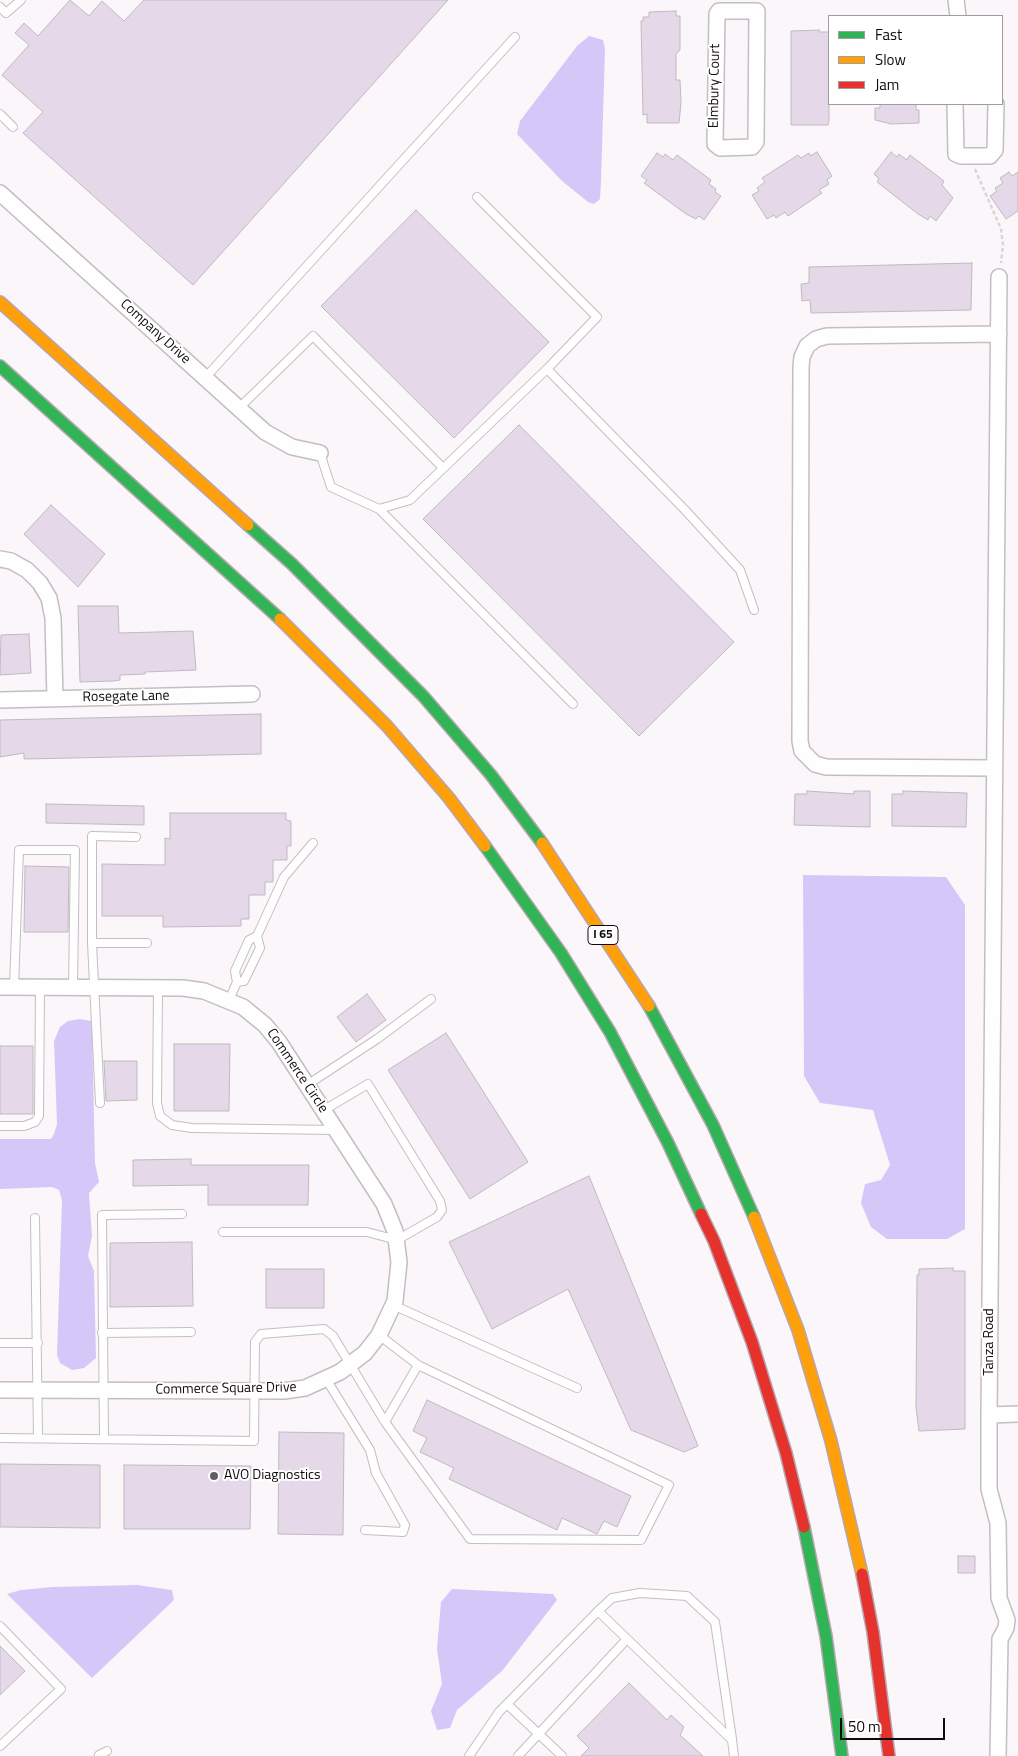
<!DOCTYPE html>
<html>
<head>
<meta charset="utf-8">
<style>
  body { margin:0 }
  #map { position:relative; width:1018px; height:1756px; overflow:hidden; background:#fbf6fa; font-family:"Titillium Web",sans-serif }
  canvas { display:block }
  .legend { position:absolute; left:828px; top:15px; width:175px; height:90px; box-sizing:border-box; background:#fff; border:1px solid #9f9d9e; margin:0; padding:6px 9px; list-style:none; font-size:15px; color:#0f0a0d }
  .legend li { display:flex; align-items:center; gap:10px; height:25px }
  .legend b { width:25px; border:1px solid #9f9d9e }
  .scale { position:absolute; left:840px; top:1718px; width:105px; height:22px; box-sizing:border-box; border:2px solid #0f0a0d; border-top:0; padding-left:6px; font-size:15px; line-height:18px; white-space:nowrap; color:#0f0a0d; -webkit-text-stroke:4px #fff; paint-order:stroke }
</style>
</head>
<body>
<div id="map">
<canvas width="1018" height="1756"></canvas>
<ul class="legend">
<li><b style="height:6px;background:#30b455"></b>Fast</li>
<li><b style="height:6px;background:#ff9f0a"></b>Slow</li>
<li><b style="height:6px;background:#e5322d"></b>Jam</li>
</ul>
<div class="scale">50 m</div>
</div>
<script>
const context = document.querySelector('canvas').getContext('2d');
context.lineJoin = 'round';
function paint(path, color) { context.fillStyle = color; context.fill(path, 'evenodd'); }
const shape = rows => new Path2D(rows.map(r => 'M' + r).join(''));
function trace(path, color, width, dash) { context.strokeStyle = color; context.lineWidth = width; context.lineCap = dash ? 'butt' : 'round'; context.setLineDash(dash || []); context.stroke(path); }
function write(font, color, halo, rows, align = 'center') {
  context.font = font + ' "Titillium Web",sans-serif'; context.lineWidth = 4; context.setLineDash([]); context.textBaseline = 'middle'; context.strokeStyle = halo; context.fillStyle = color; for (const [text, x, y, turn = 0] of rows) {
    context.save(); context.translate(x, y); context.rotate((+turn || 0) * Math.PI / 180); context.textAlign = isNaN(turn) ? turn : align; if (halo) context.strokeText(text, 0, 0); context.fillText(text, 0, 0); context.restore();
  }
}
const water = shape([
  [589,36,603,40,605,49,601,182,600,199,594,204,588,202,562,181,517,134,520,121,577,46],
  [803,875,946,877,965,905,965,1229,947,1239,887,1239,871,1227,861,1203,865,1184,881,1180,890,1165,873,1110,820,1103,804,1076],
  [80,1019,91,1021,92,1028,95,1163,99,1182,89,1193,92,1236,88,1256,94,1271,96,1358,84,1368,72,1370,60,1363,57,1355,62,1200,59,1190,52,1187,0,1189,0,1139,51,1139,54,1134,57,1124,54,1041,60,1027,68,1021],
  [137,1585,172,1590,174,1600,92,1678,7,1594,21,1590,52,1587],
  [452,1589,553,1594,557,1600,502,1671,457,1710,450,1728,437,1730,431,1711,442,1684,437,1649,441,1602]
]);
const building = shape([
  [70,0,89,16,102,1,124,21,144,0,448,0,193,285,23,133,43,112,2,75,29,45,15,33,24,23,38,36,70,0],
  [676,11,676,16,680,16,680,50,676,54,676,80,680,80,681,103,679,123,647,123,647,114,643,115,641,21,643,21,643,17,649,17,649,12,676,11],
  [819,30,819,32,829,32,829,121,828,125,791,125,791,31,819,30],
  [880,104,916,104,916,110,919,110,919,123,891,124,875,120,875,108,880,108,880,104],
  [817,152,832,176,827,180,829,184,819,190,822,193,788,216,785,212,776,218,774,215,767,219,752,195,759,191,757,188,765,182,762,178,798,155,801,158,809,153,810,156,817,152],
  [891,152,897,157,899,154,907,160,910,155,944,181,942,185,953,198,936,221,930,216,928,220,918,214,877,182,879,179,874,174,891,152],
  [657,153,663,157,665,154,673,160,677,155,711,180,709,184,716,189,715,192,721,196,704,220,699,216,696,219,686,214,644,183,647,180,641,176,657,153],
  [1009,172,1012,176,1018,172,1018,211,1006,219,990,196,997,191,995,188,1003,183,1000,178,1009,172],
  [416,210,549,342,454,438,321,306,416,210],
  [972,263,971,310,811,313,810,300,802,301,801,284,809,283,809,267,972,263],
  [519,425,734,642,639,736,423,519,519,425],
  [51,505,105,554,78,587,24,534,51,505],
  [78,606,118,606,119,633,193,631,196,670,145,672,145,674,120,675,120,680,113,681,80,682,78,606],
  [29,634,31,673,0,675,1,635,29,634],
  [261,714,261,754,24,759,24,753,0,757,0,720,261,714],
  [807,791,854,794,854,791,870,791,870,827,794,825,795,794,807,794,807,791],
  [903,791,967,793,966,827,892,826,892,794,903,794,903,791],
  [46,804,144,806,144,825,46,823,46,804],
  [170,813,286,813,286,820,291,821,291,846,287,846,287,860,273,860,273,882,265,882,265,895,249,895,249,919,241,919,241,926,163,927,163,916,102,916,102,864,165,865,165,838,170,839,170,813],
  [25,866,69,867,68,932,24,932,25,866],
  [367,994,386,1020,356,1042,337,1017,367,994],
  [446,1033,528,1162,470,1199,388,1070,446,1033],
  [174,1044,230,1044,229,1111,174,1111,174,1044],
  [0,1046,33,1046,33,1114,0,1114,0,1046],
  [104,1061,137,1061,137,1100,106,1101,104,1061],
  [191,1159,191,1165,309,1165,308,1205,208,1205,208,1185,133,1186,133,1160,191,1159],
  [589,1176,698,1446,684,1452,631,1430,568,1289,492,1329,449,1242,589,1176],
  [192,1242,193,1306,110,1307,110,1243,192,1242],
  [953,1268,953,1271,965,1271,965,1429,919,1431,916,1407,917,1275,919,1275,919,1269,953,1268],
  [266,1269,324,1269,324,1308,266,1308,266,1269],
  [427,1400,631,1496,617,1527,604,1521,597,1534,562,1518,557,1530,449,1479,454,1468,420,1452,427,1438,413,1431,427,1400],
  [279,1432,344,1433,343,1535,278,1534,279,1432],
  [0,1464,100,1465,100,1528,0,1527,0,1464],
  [124,1465,251,1466,250,1529,124,1529,124,1465],
  [958,1556,975,1556,975,1573,958,1573,958,1556],
  [0,1646,25,1671,0,1695,0,1646],
  [629,1683,667,1720,671,1715,684,1727,680,1735,703,1756,581,1756,589,1748,577,1736,629,1683]
]);
const path = shape([
  [975,169,1001,229,1003,245,1001,263]
]);
const lane = shape([
  [0,7,6,13,21,0],
  [0,114,13,127],
  [547,369,685,510,740,570,754,610],
  [205,378,515,37],
  [239,408,313,336,443,468],
  [320,453,331,487,379,509,410,500,547,369,597,317,477,197],
  [379,509,573,704],
  [257,936,284,877,313,843],
  [92,943,147,943],
  [14,987,19,850,75,850,73,987],
  [158,988,157,1103,160,1116,172,1125,192,1128,336,1130],
  [229,1000,237,982,235,971,249,940,257,936,260,948,244,981,237,982],
  [307,1085,377,1039,431,999],
  [100,1103,92,943,92,836,136,837],
  [0,1126,24,1126,35,1122,39,1116,40,987],
  [35,1218,38,1438],
  [223,1232,367,1232,397,1240,437,1217,442,1210,440,1201,368,1084,324,1110],
  [393,1305,577,1388],
  [102,1333,191,1332],
  [0,1343,38,1343],
  [326,1379,370,1450,376,1473,405,1525,403,1532,365,1530],
  [385,1422,418,1365],
  [0,1438,254,1441,255,1342,261,1334,324,1329,333,1336,385,1422,470,1539,641,1540,669,1485,418,1365,379,1335],
  [104,1439,102,1215,182,1214],
  [598,1611,612,1598,640,1593,687,1596,715,1622,732,1739],
  [0,1626,61,1689,0,1746],
  [507,1704,562,1756],
  [99,1755,107,1751],
  [469,1756,499,1712,598,1611,732,1740,734,1756],
  [518,1756,627,1639]
]);
const street = shape([
  [956,0,958,16],
  [719,11,757,11,756,142,752,147,720,148,715,144,717,14,719,11],
  [955,104,956,154,961,156,990,156,995,150,996,104],
  [0,193,265,432,292,447,320,453],
  [0,559,11,561,27,570,40,583,49,598,53,618,55,699],
  [0,700,252,694],
  [993,768,826,767,815,764,802,751,800,741,801,367,802,357,807,346,816,339,827,336,999,334],
  [0,987,183,988,204,991,243,1007,265,1025,279,1042,384,1204,395,1231,399,1262,395,1301,379,1335,365,1353,340,1372,305,1388,284,1391,0,1390],
  [989,1415,1018,1414],
  [998,1756,1000,1639,1006,1628,1007,1620,999,1598,998,1523,989,1489,989,1415,999,277]
]);
const fast = shape([
  [0,366,280,619],
  [248,525,292,564,424,697,491,775,542,843],
  [485,846,561,953,610,1032,668,1143,701,1214],
  [649,1006,713,1125,754,1217],
  [804,1527,826,1636,842,1756]
]);
const slow = shape([
  [0,302,248,525],
  [280,619,387,726,449,798,485,846],
  [542,843,649,1006],
  [754,1217,798,1330,831,1441,862,1574]
]);
const jam = shape([
  [701,1214,714,1241,752,1342,786,1453,804,1527],
  [862,1574,873,1632,889,1756]
]);
const markers = [
  [214,1476,5,"#625d60"]
];
const shields = [
  [603,935,30]
];
const shieldNames = [
  ["I 65",603,935]
];
const streetNames = [
  ["Elmbury Court",715,86,-89],
  ["Company Drive",155,332,42],
  ["Rosegate Lane",126,697,-1],
  ["Commerce Circle",297,1071,56],
  ["Tanza Road",990,1342,-90],
  ["Commerce Square Drive",226,1389,-1]
];
const poiNames = [
  ["AVO Diagnostics",224,1476]
];
paint(water, '#d5c8f8');
paint(building, '#e5d8e9');
trace(building, '#bebabf', 1);
trace(lane, '#c3bec2', 10);
trace(street, '#c3bec2', 18);
trace(fast, '#b6a6ae', 14);
trace(slow, '#b6a6ae', 14);
trace(jam, '#b6a6ae', 14);
trace(path, '#d8d6d7', 2.5, [4, 2.5]);
trace(lane, '#fefefe', 8);
trace(street, '#fefefe', 15);
trace(fast, '#30b455', 11);
trace(slow, '#ff9f0a', 11);
trace(jam, '#e5322d', 11);
for (const [x, y, r, color] of markers) { const dot = new Path2D(); dot.arc(x, y, r, 0, 2 * Math.PI); context.fillStyle = color; context.fill(dot); trace(dot, '#fff', 2); }
for (const [x, y, w] of shields) { const box = new Path2D(); box.roundRect(x - w / 2, y - 9.5, w, 19, 4); context.fillStyle = '#fff'; context.fill(box); trace(box, '#0f0a0d', 1); }
write('bold 12px', '#0f0a0d', null, shieldNames);
write('14px', '#0f0a0d', '#fff', streetNames);
write('14px', '#0f0a0d', '#fff', poiNames, 'left');
</script>
</body>
</html>
